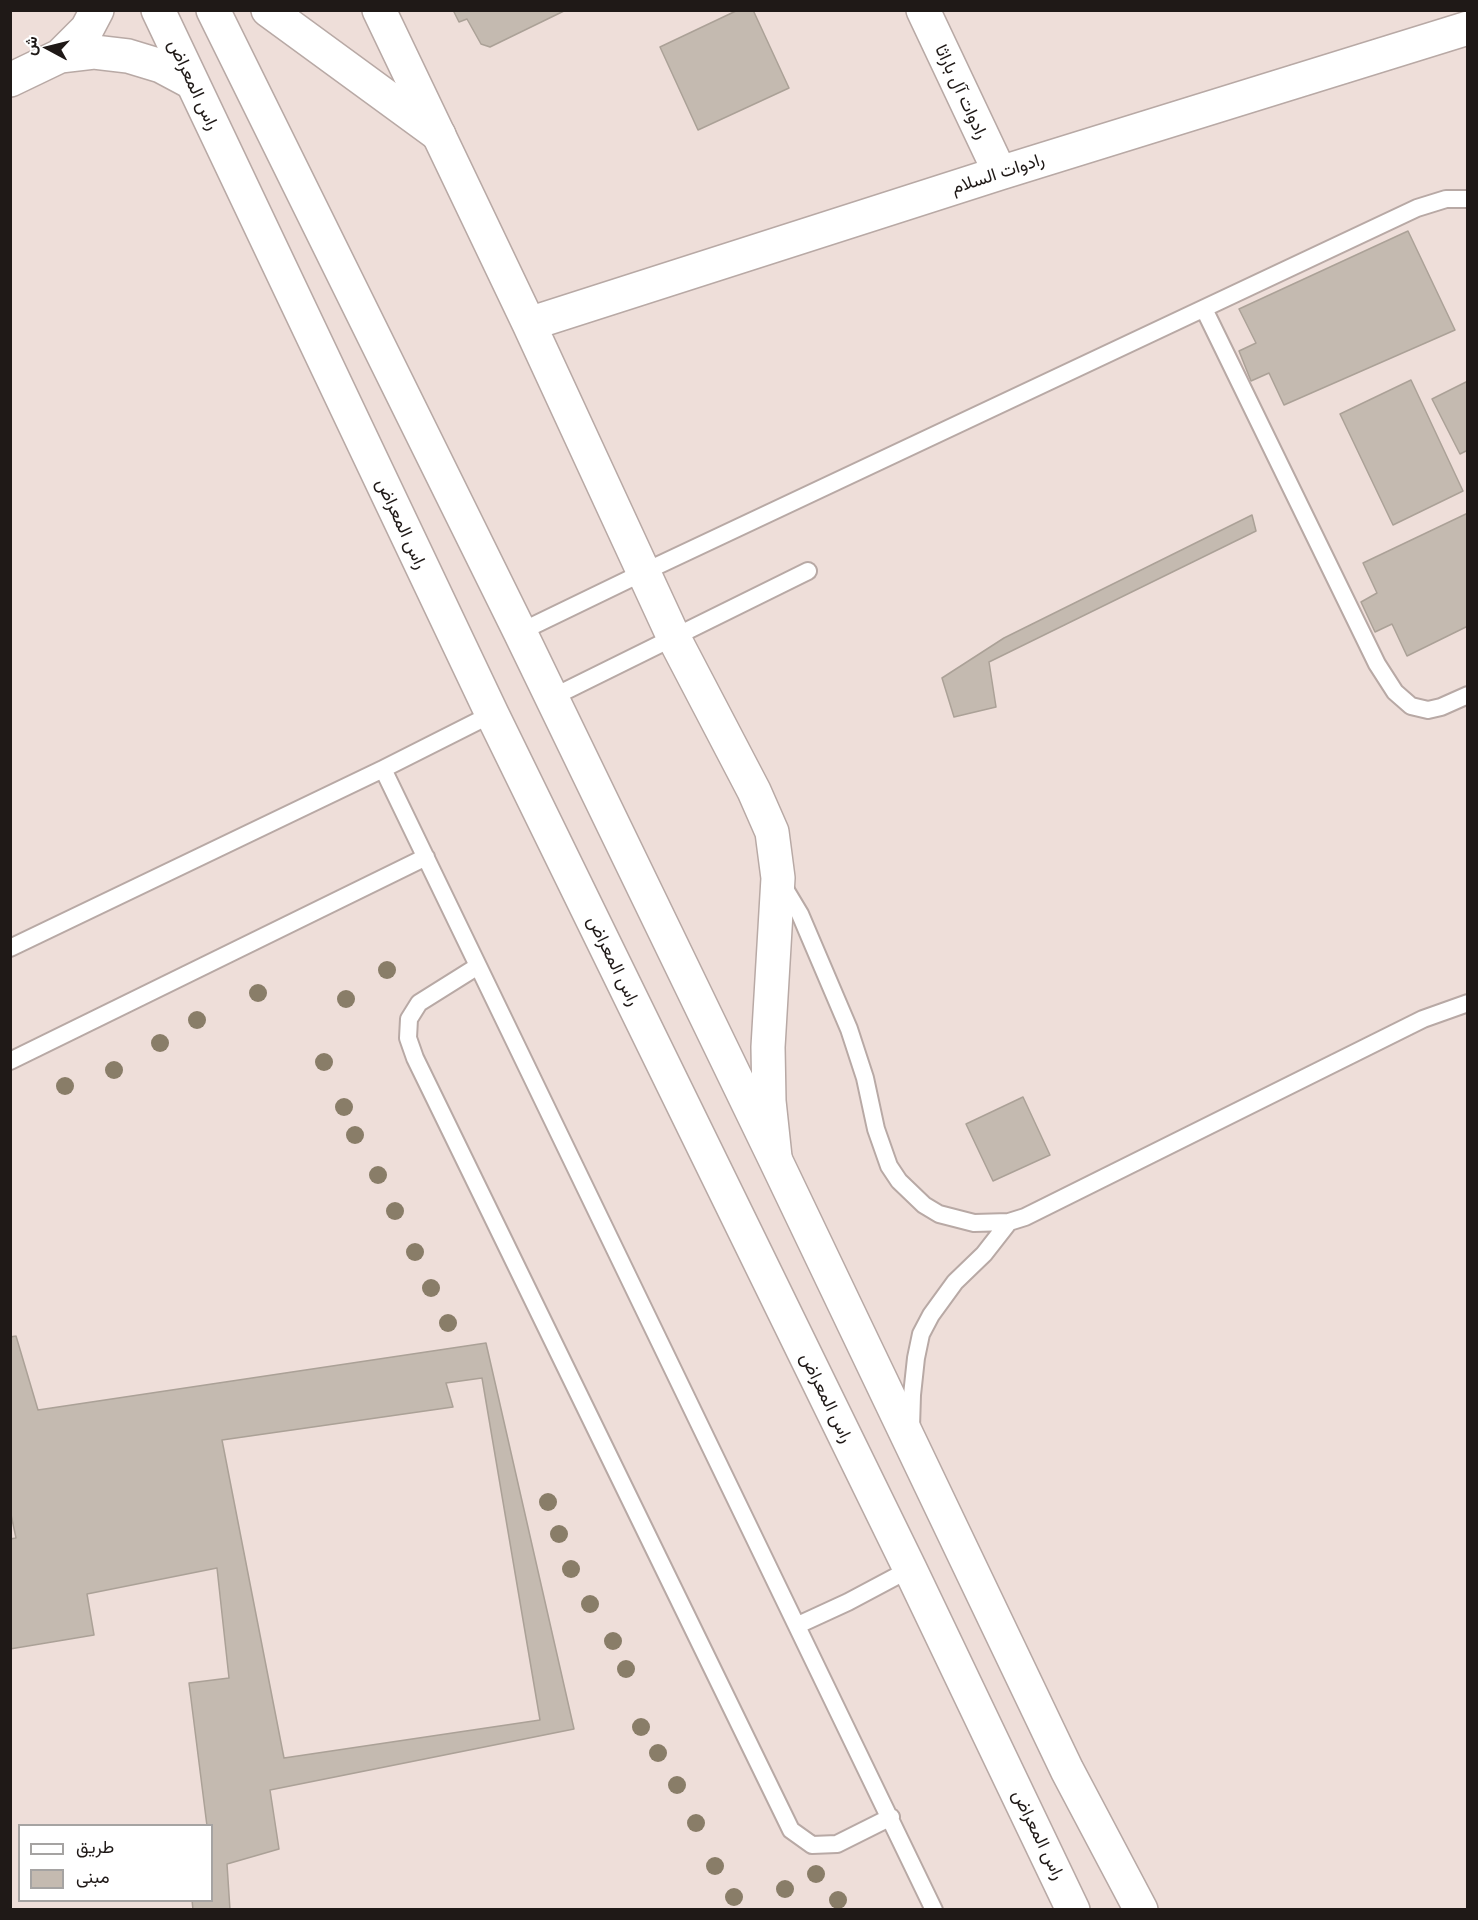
<!DOCTYPE html>
<html>
<head>
<meta charset="utf-8">
<style>
  body { margin:0 }
  #map { position:relative; width:1478px; height:1920px; overflow:hidden; background:#eeded9; font-family:Lora,Vazirmatn,serif }
  canvas { display:block }
  .frame { position:absolute; inset:0; border:12px solid #1f1917; pointer-events:none }
  .legend { position:absolute; left:18px; top:1824px; width:195px; height:78px; box-sizing:border-box; background:#fff; border:2px solid #a5a3a2; margin:0; padding:8px 10px; list-style:none; font-size:18px; color:#1f1917 }
  .legend li { display:flex; align-items:center; gap:12px; height:30px }
  .legend b { width:30px; border:2px solid #a5a3a2 }
  .north { position:absolute; left:18px; top:18px; width:60px; height:60px; -webkit-text-stroke:4px #fff; paint-order:stroke; rotate:277deg; font-size:16px; font-weight:700; line-height:24px; text-align:center; color:#1f1917 }
  .north::after { content:''; display:block; margin:auto; width:21px; height:27px; background:#1f1917; clip-path:polygon(50% 0,100% 100%,50% 72%,0 100%) }
</style>
</head>
<body>
<div id="map">
<canvas width="1478" height="1920"></canvas>
<div class="frame"></div>
<ul class="legend">
<li><b style="height:8px;background:#fff"></b>طريق</li>
<li><b style="height:16px;background:#c4bab0"></b>مبنى</li>
</ul>
<div class="north">ش</div>
</div>
<script>
const context = document.querySelector('canvas').getContext('2d');
context.lineJoin = 'round';
function paint(path, color) { context.fillStyle = color; context.fill(path, 'evenodd'); }
const shape = rows => new Path2D(rows.map(r => 'M' + r).join(''));
function trace(path, color, width, dash) { context.strokeStyle = color; context.lineWidth = width; context.lineCap = dash ? 'butt' : 'round'; context.setLineDash(dash || []); context.stroke(path); }
function write(font, color, halo, rows, align = 'center') {
  context.font = font + ' Lora,Vazirmatn,serif'; context.lineWidth = 4.5; context.setLineDash([]); context.textBaseline = 'middle'; context.strokeStyle = halo; context.fillStyle = color; for (const [text, x, y, turn = 0] of rows) {
    context.save(); context.translate(x, y); context.rotate((+turn || 0) * Math.PI / 180); context.textAlign = isNaN(turn) ? turn : align; if (halo) context.strokeText(text, 0, 0); context.fillText(text, 0, 0); context.restore();
  }
}
const building = shape([
  [453,10,566,10,490,47,481,44,467,19,459,22,453,10],
  [738,10,753,10,789,88,698,130,660,47,738,10],
  [1408,231,1455,330,1284,405,1269,373,1251,381,1239,351,1256,343,1239,309,1408,231],
  [1411,380,1463,491,1393,525,1340,414,1411,380],
  [1468,381,1468,450,1460,454,1432,399,1468,381],
  [1468,513,1468,626,1407,656,1392,624,1375,632,1361,602,1377,593,1363,563,1468,513],
  [1252,515,1256,531,989,662,996,707,954,717,942,678,1004,638,1252,515],
  [1023,1097,1050,1155,993,1181,966,1124,1023,1097],
  [16,1336,38,1410,486,1343,574,1729,270,1790,279,1849,227,1864,230,1910,10,1910,10,1337,16,1336],
  [20,1826,212,1826,212,1900,20,1900,20,1826],
  [482,1378,540,1720,284,1758,222,1440,453,1407,446,1383,482,1378],
  [10,1510,16,1538,10,1539,10,1510],
  [217,1568,229,1678,189,1683,207,1826,20,1826,20,1900,192,1900,193,1910,10,1910,10,1649,94,1635,87,1594,217,1568]
]);
const lane = shape([
  [1204,309,1377,664,1395,692,1411,706,1428,710,1441,707,1468,695],
  [520,632,644,572,1417,208,1446,199,1468,199],
  [551,698,808,571],
  [383,769,934,1910],
  [782,884,800,914,849,1029,865,1078,876,1129,889,1166,899,1181,924,1205,939,1214,974,1223,1009,1222,1025,1217,1423,1019,1468,1003],
  [10,948,383,769,492,714],
  [478,966,419,1003,409,1019,408,1038,415,1058,791,1830,812,1845,837,1844,891,1817],
  [10,1061,426,857],
  [911,1427,912,1395,916,1358,921,1334,931,1315,955,1282,984,1254,1009,1222],
  [798,1625,848,1602,910,1569]
]);
const street = shape([
  [379,10,529,324,674,638,754,791,772,832,778,878,768,1047,769,1101,775,1157],
  [923,10,1000,173],
  [60,56,94,52,128,56,161,66,191,82],
  [10,80,60,56,87,29,97,10],
  [529,324,1000,173,1468,28]
]);
const secondary = shape([
  [158,10,492,714,910,1569,1073,1910],
  [213,10,520,632,776,1161,1067,1770,1141,1910],
  [268,10,439,135]
]);
const trees = [
  [387,970],
  [258,993],
  [346,999],
  [197,1020],
  [160,1043],
  [324,1062],
  [114,1070],
  [65,1086],
  [344,1107],
  [355,1135],
  [378,1175],
  [395,1211],
  [415,1252],
  [431,1288],
  [448,1323],
  [548,1502],
  [559,1534],
  [571,1569],
  [590,1604],
  [613,1641],
  [626,1669],
  [641,1727],
  [658,1753],
  [677,1785],
  [696,1823],
  [715,1866],
  [816,1874],
  [785,1889],
  [734,1897],
  [838,1900]
];
const streetNames = [
  ["راس المعراض",193,85,65],
  ["رادوات آل باراثا",961,92,65],
  ["رادوات السلام",998,174,-18],
  ["راس المعراض",401,524,65],
  ["راس المعراض",613,961,64],
  ["راس المعراض",826,1398,64],
  ["راس المعراض",1038,1835,64]
];
paint(building, '#c4bab0');
trace(building, '#aba197', 1.5);
trace(lane, '#b8a9a5', 20);
trace(street, '#b8a9a5', 36);
trace(secondary, '#b8a9a5', 36);
trace(lane, '#fff', 16);
trace(street, '#fff', 33);
trace(secondary, '#fff', 33);
context.fillStyle = '#897d68';
for (const [x, y] of trees) { context.beginPath(); context.arc(x, y, 9, 0, 2 * Math.PI); context.fill(); }
write('18px', '#1f1917', '#fff', streetNames);
</script>
</body>
</html>
